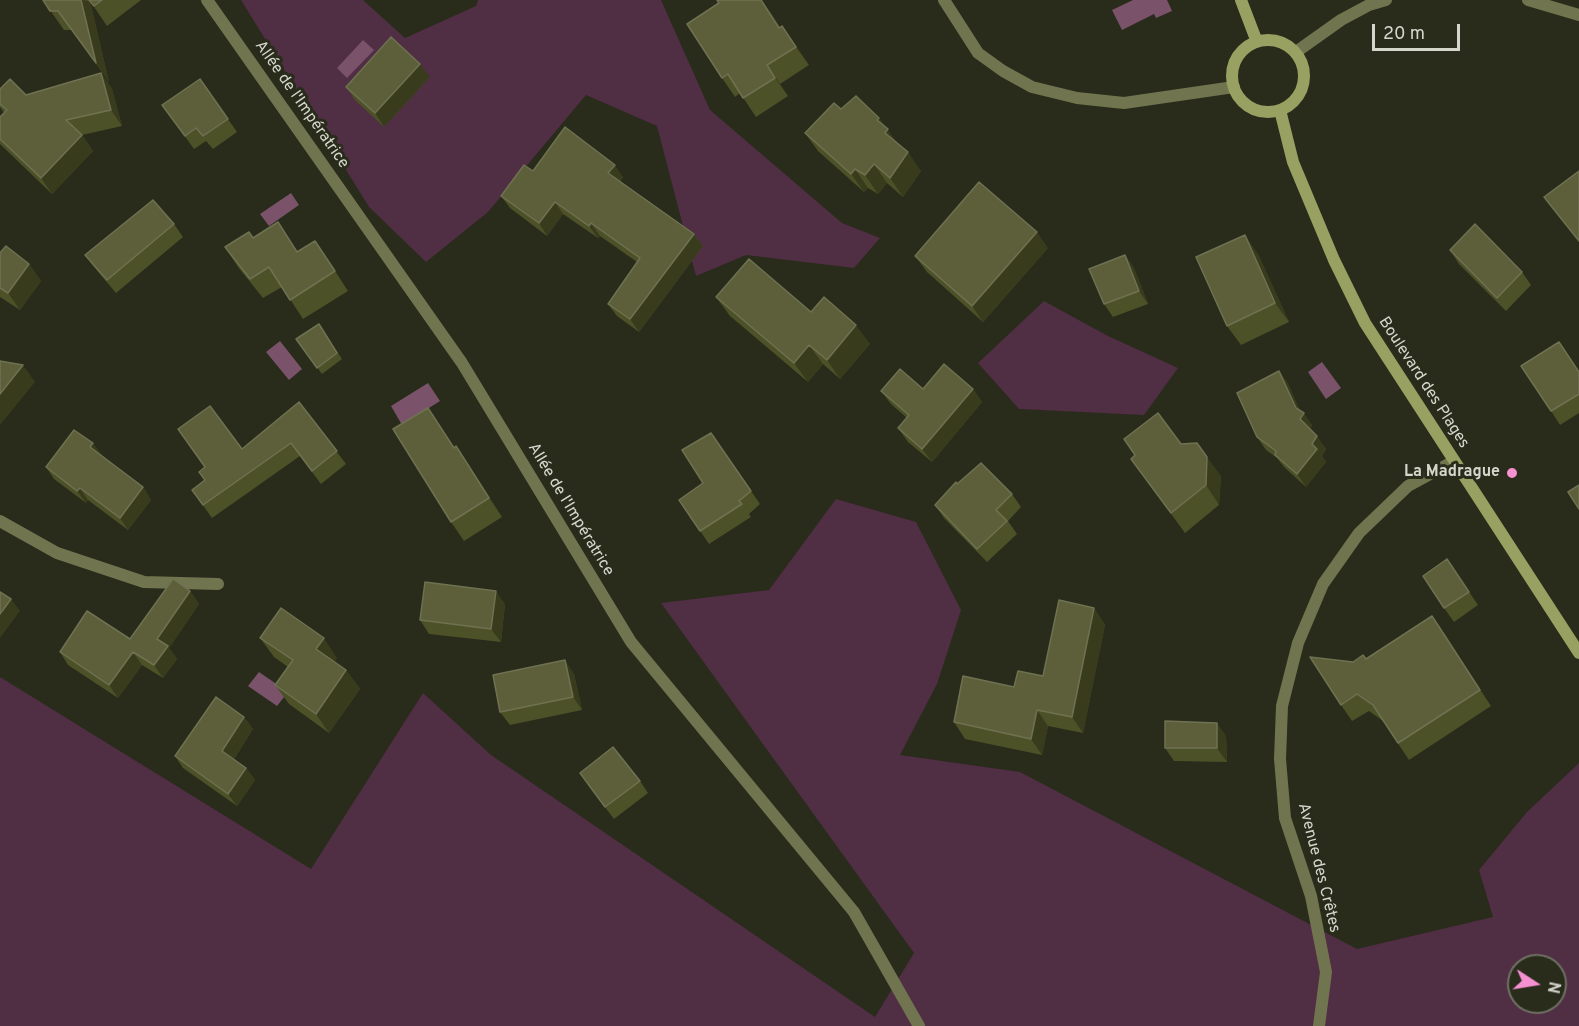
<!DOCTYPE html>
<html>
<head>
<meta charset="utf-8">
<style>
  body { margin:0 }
  #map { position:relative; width:1579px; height:1026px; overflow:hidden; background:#292b1b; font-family:Overpass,sans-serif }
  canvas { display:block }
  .north { position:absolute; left:1507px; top:954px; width:60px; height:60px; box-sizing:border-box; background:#292b1b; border:2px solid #6e7062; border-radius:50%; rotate:102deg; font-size:16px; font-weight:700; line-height:24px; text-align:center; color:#d5d7cd }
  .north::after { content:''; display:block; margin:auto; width:21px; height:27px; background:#f590d1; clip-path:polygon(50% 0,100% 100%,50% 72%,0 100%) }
  .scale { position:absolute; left:1372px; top:24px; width:88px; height:27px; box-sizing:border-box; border:3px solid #d5d7cd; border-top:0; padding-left:8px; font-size:18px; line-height:21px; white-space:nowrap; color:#d5d7cd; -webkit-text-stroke:4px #292b1b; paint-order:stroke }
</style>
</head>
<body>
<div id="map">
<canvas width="1579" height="1026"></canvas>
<div class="north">N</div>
<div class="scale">20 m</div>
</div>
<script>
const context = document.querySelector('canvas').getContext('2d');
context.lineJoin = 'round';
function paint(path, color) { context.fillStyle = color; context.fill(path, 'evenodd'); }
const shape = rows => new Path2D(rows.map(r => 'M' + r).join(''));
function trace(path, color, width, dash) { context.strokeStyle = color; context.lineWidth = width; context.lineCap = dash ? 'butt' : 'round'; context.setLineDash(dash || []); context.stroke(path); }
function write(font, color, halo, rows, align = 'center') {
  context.font = font + ' Overpass,sans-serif'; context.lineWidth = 6; context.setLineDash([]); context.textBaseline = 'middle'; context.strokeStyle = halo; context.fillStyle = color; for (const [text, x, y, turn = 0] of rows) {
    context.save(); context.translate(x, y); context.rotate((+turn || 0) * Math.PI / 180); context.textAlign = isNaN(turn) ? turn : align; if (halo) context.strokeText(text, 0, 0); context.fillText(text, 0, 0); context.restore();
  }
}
const green = shape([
  [241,0,363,0,405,38,476,6,478,0,661,0,710,110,842,223,880,238,854,268,746,255,696,276,657,126,586,95,488,212,426,262,369,207],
  [1044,301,1108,336,1178,368,1144,415,1019,409,978,363],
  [836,499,916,522,961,610,937,684,900,755,1020,772,1357,949,1493,917,1479,870,1527,812,1579,763,1579,1026,0,1026,0,677,311,869,423,693,491,755,875,1017,914,953,661,603,769,590],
  [1519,966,1555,966,1555,1002,1519,1002]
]);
const water = shape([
  [1133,0,1167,0,1172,11,1156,18,1154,14,1122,30,1112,10],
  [363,40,374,50,347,78,337,68],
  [291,193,299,205,269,226,260,214],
  [280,341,302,369,289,380,266,352],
  [1322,362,1341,388,1326,399,1308,372],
  [428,383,440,401,402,425,391,406],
  [259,672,288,692,277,706,248,686]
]);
const minor = shape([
  [207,0,462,363,631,642,854,912,919,1026],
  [944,0,978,53,1003,71,1032,87,1077,98,1124,103,1234,87],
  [1528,0,1579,15],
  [1296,52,1341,20,1369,5,1386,0],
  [0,521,57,553,144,582,218,584],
  [1319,1026,1326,972,1311,896,1285,818,1280,759,1282,706,1298,643,1323,584,1359,533,1408,486,1454,461]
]);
const secondary = shape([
  [1241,0,1257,42],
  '1232 76a36 36 0 1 1 72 0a36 36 0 1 1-72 0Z',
  [1280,110,1293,162,1334,260,1365,323,1579,653]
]);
const wall = shape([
  [43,0,141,0,107,26,90,1,109,82,72,30,64,30],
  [717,0,762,0,780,27,782,26,809,65,780,84,788,96,756,117,740,93,735,97,722,78,719,3],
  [101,73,112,89,122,126,82,135,93,151,52,194,0,144,0,117,4,113,0,107,0,89,26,95],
  [430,77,384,127,355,100,346,87],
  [200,79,237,132,213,149,206,141,194,149,162,105],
  [841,109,879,118,897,143,921,171,903,197,887,183,878,194,868,188,864,192,818,151,805,133],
  [533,171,623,177,620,182,694,234,703,246,639,332,617,316,608,304,637,262,600,236,598,238,563,214,547,236,510,208,501,196],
  [1579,171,1579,242,1544,197],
  [174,224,183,237,116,293,94,267,85,255],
  [253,237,328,260,348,291,303,319,282,287,263,298,238,267,225,247],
  [1048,248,983,322,927,272,915,256],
  [1450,250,1522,272,1531,285,1506,311,1459,264],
  [0,253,29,264,41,281,20,310,0,297],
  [1258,254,1289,322,1241,345,1227,326],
  [1125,255,1134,268,1148,304,1113,317,1104,304],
  [716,297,811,312,870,344,840,379,823,364,808,382,730,316],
  [319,324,342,359,322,374,296,339],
  [1279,371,1288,384,1300,411,1312,425,1310,429,1326,449,1322,456,1326,462,1306,487,1284,467,1277,458,1266,450,1257,437],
  [1579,371,1579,413,1560,425,1551,411],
  [923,389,973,389,982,402,932,462,908,442,898,428,907,418,891,404,881,391],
  [299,402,346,464,321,484,300,456,212,518,192,490],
  [441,427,454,447,456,446,469,465,502,517,464,541,451,522],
  [711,433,760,504,749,514,751,517,709,544,679,500,703,483],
  [1124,439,1181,444,1221,476,1219,505,1185,533,1131,459,1135,455],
  [102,455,101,456,143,487,151,500,128,530,88,500,86,503,54,479,46,467],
  [957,484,1012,494,1021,507,1008,521,1017,534,987,562,944,518,935,505],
  [1447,559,1478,605,1454,622,1444,608],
  [190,591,199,604,169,648,177,659,163,678,142,665,118,698,68,665,60,652,130,639],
  [505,604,501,642,429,634,420,620],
  [1094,608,1105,625,1083,733,1048,726,1042,755,965,739,954,722,1014,687,1043,676],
  [1444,633,1491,706,1409,760,1383,721,1369,711,1352,721,1341,705,1353,662,1366,659],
  [260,638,337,658,334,662,346,670,360,689,329,733,289,704,275,685,288,667,274,657],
  [574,674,582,710,510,725,500,712],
  [244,717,253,729,234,759,246,768,255,780,237,806,183,768,175,756],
  [1226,736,1227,762,1174,761,1165,748],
  [640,781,648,793,614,819,588,785]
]);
const shadedWall = shape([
  [81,0,90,1,109,82,96,63],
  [761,0,762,0,792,46,779,28],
  [782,26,795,44,809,65,796,47],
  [420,64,430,77,384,127,375,113],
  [767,65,780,84,788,96,775,78],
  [101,73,112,89,122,126,111,110],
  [879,118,901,148,885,133,877,120],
  [82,135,93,151,52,194,41,178],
  [908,152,921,171,903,197,890,178],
  [874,164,887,183,878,194,865,175],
  [615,165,623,177,617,186,608,173],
  [855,169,868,188,864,192,851,174],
  [555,202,563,214,547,236,539,223],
  [591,223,600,236,598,238,589,226],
  [1037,232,1048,248,983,322,972,306],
  [694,234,703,246,639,332,630,319],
  [1245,235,1258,254,1289,322,1275,303],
  [1125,255,1134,268,1148,304,1139,291],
  [29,264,41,281,20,310,8,293],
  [856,325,870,344,840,379,827,360],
  [809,345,823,364,808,382,794,363],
  [23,365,35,382,0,425,0,394],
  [1279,371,1288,384,1302,415,1304,413,1312,425,1309,432,1300,419,1296,408],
  [973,389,982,402,932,462,922,449],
  [1317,436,1326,449,1322,456,1326,462,1306,487,1297,474],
  [93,443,102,455,98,460,90,447],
  [456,446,469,465,502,517,489,498],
  [1207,457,1221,476,1219,505,1206,485],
  [143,487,151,500,128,530,120,518],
  [80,488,88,500,86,503,77,491],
  [190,591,199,604,169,648,177,659,163,678,154,665,157,639],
  [496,591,505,604,501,642,491,629],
  [11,599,20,611,0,638,0,614],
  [1094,608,1105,625,1083,733,1072,717],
  [1432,616,1444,633,1491,706,1480,690],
  [324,638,337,658,329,669,316,649],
  [133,652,142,665,118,698,109,685],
  [565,660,574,674,582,710,573,697],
  [346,670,360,689,329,733,316,714],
  [1037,710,1048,726,1042,755,1031,739],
  [244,717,253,729,231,763,222,751],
  [1217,723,1226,736,1227,762,1217,748],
  [246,768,255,780,237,806,228,794]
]);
const building = shape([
  [43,0,81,0,96,63,58,11,50,11,43,0],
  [89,0,102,0,94,6,89,0],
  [717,0,761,0,779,28,782,26,796,47,767,65,775,78,743,98,728,74,722,78,687,24,719,3,717,0],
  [391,37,420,64,375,113,346,87,391,37],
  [101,73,111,110,66,120,82,135,41,178,0,139,0,117,7,110,0,104,0,89,10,79,26,95,101,73],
  [200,79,228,119,203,136,196,128,185,136,162,105,200,79],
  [856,96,879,118,877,120,888,129,885,133,908,152,890,178,874,164,865,175,855,169,851,174,805,133,834,103,841,109,856,96],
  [565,127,615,165,608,173,694,234,630,319,608,304,640,258,591,223,589,226,555,202,539,223,501,196,524,165,533,171,565,127],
  [1579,171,1579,241,1544,197,1579,171],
  [979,182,1037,232,972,306,915,256,979,182],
  [153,200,174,224,107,280,85,255,153,200],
  [278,222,297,252,315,241,335,271,290,300,269,267,250,279,225,247,249,232,253,238,278,222],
  [1475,224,1522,272,1497,298,1450,250,1475,224],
  [1245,235,1275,303,1227,326,1196,257,1245,235],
  [6,246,29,264,8,293,0,288,0,253,6,246],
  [1125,255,1139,291,1104,304,1089,269,1125,255],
  [749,259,811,312,824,297,856,325,827,360,809,345,794,363,716,297,749,259],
  [319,324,337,353,317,368,296,339,319,324],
  [1559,342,1579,372,1579,394,1551,411,1521,366,1559,342],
  [0,361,23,365,0,394,0,361],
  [944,364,973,389,922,449,898,428,909,415,881,391,900,369,923,389,944,364],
  [1279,371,1296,408,1304,413,1300,419,1317,436,1312,444,1317,449,1297,474,1275,455,1276,451,1257,437,1237,393,1279,371],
  [299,402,337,451,312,471,291,443,203,505,192,490,205,480,199,472,205,467,178,429,210,406,242,449,299,402],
  [428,408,454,448,456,446,489,498,451,522,393,429,428,408],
  [1158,413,1181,444,1197,443,1207,457,1206,485,1171,513,1131,459,1135,455,1124,439,1158,413],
  [74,430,93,443,90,447,143,487,120,518,80,488,77,491,46,467,74,430],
  [711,433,751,491,739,501,742,504,700,531,679,500,703,483,682,450,711,433],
  [981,463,1012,494,996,510,1007,521,977,549,935,505,956,482,957,484,981,463],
  [1579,485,1579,509,1568,492,1579,485],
  [1447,559,1469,592,1444,608,1423,576,1447,559],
  [173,579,190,591,157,639,168,646,154,665,133,652,109,685,60,652,87,611,130,639,173,579],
  [425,582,496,591,491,629,420,620,425,582],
  [0,592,11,599,0,614,0,592],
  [1059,600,1094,608,1072,717,1037,710,1031,739,954,722,963,676,1014,687,1018,671,1043,676,1059,600],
  [281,608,324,638,316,649,346,670,316,714,275,685,293,660,260,638,281,608],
  [1432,616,1480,690,1398,743,1373,705,1357,694,1341,705,1310,657,1353,662,1363,655,1366,659,1432,616],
  [565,660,573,697,500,712,493,675,565,660],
  [216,697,244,717,222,751,246,768,228,794,175,756,216,697],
  [1165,721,1217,723,1217,748,1165,748,1165,721],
  [613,747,640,781,605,807,580,773,613,747]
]);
const markers = [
  [1512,473,6,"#f590d1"]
];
const streetNames = [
  ["Allée de l'Impératrice",301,105,55],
  ["Boulevard des Plages",1423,383,57],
  ["Allée de l'Impératrice",570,510,59],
  ["Avenue des Crêtes",1318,868,76]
];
const poiNames = [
  ["La Madrague",1500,473]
];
paint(green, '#502e44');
paint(water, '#7a536b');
trace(minor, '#70754f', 12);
trace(secondary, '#98a062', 12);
paint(wall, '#4d5128');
paint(shadedWall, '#393c1c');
paint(building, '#5c5f3a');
trace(building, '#6f7251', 1.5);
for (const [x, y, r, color] of markers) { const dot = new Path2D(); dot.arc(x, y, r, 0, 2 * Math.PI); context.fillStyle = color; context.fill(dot); trace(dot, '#292b1b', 2); }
write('16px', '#d5d7cd', '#292b1b', streetNames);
write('bold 16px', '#d5d7cd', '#292b1b', poiNames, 'right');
</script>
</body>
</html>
